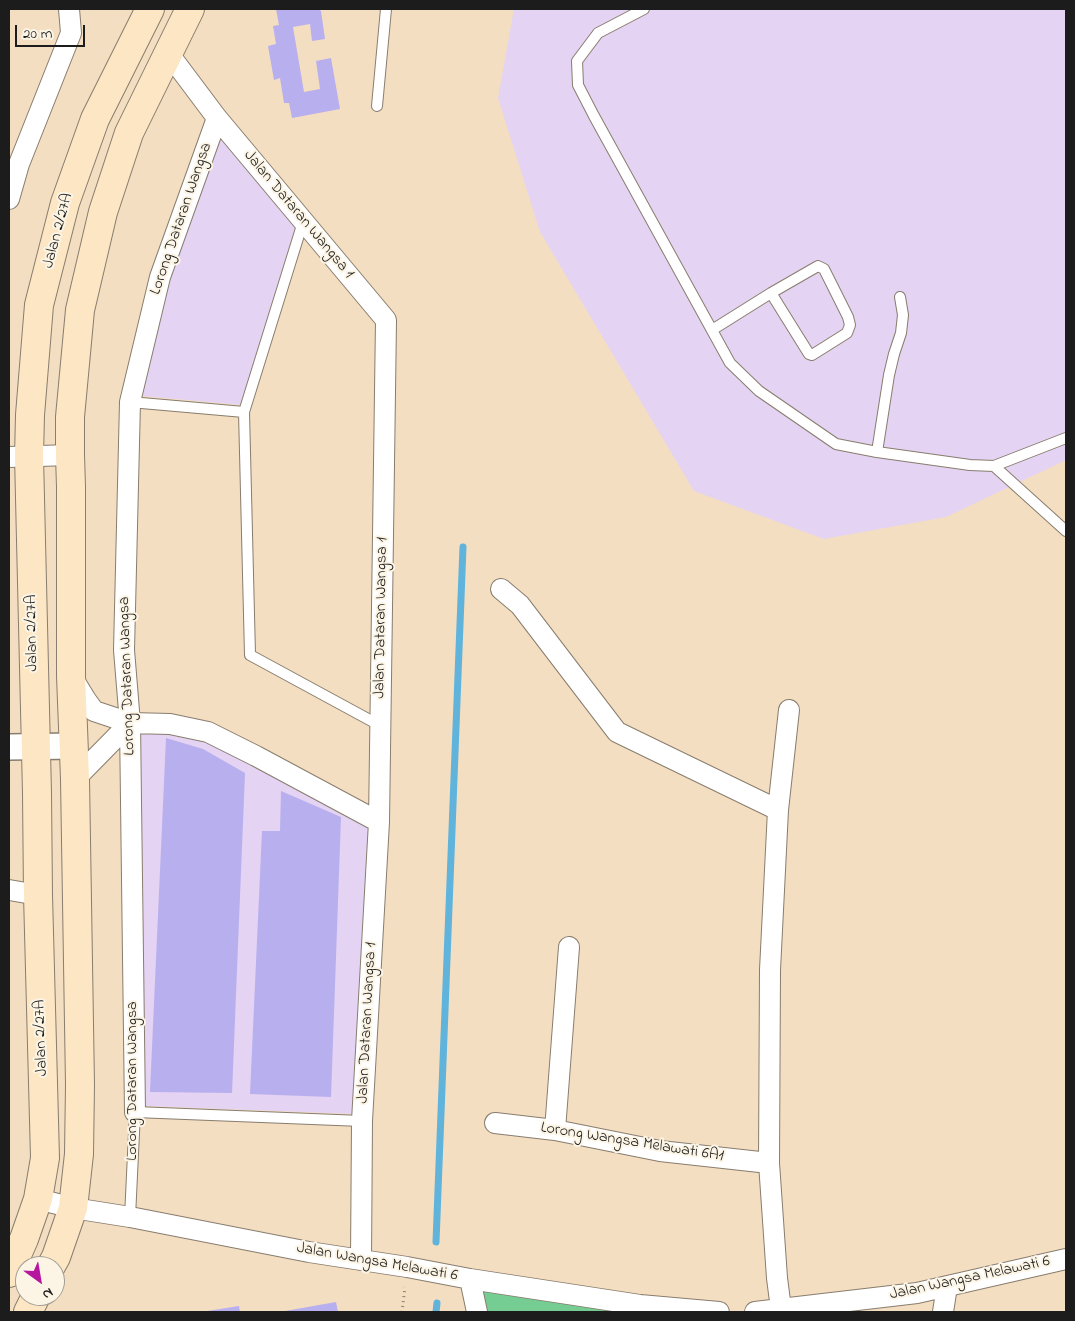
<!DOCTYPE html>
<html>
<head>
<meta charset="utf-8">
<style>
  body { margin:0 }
  #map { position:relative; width:1075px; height:1321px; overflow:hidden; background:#f4dec1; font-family:"Indie Flower",sans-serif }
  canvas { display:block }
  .frame { position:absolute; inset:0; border:10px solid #1c1c1c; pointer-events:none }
  .north { position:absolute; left:15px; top:1256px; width:50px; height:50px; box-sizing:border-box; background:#fcf5e5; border:1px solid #a29e95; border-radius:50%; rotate:148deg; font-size:14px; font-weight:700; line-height:20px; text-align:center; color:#1c1c1c }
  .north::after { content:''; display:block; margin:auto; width:18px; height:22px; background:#b5179e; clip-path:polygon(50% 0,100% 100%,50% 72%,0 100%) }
  .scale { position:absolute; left:15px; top:25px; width:70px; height:22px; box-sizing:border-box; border:2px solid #1c1c1c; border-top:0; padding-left:6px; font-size:15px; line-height:18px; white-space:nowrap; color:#1c1c1c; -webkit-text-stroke:4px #fcf5e5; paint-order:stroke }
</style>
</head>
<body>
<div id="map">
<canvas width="1075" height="1321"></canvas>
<div class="frame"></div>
<div class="north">N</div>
<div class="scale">20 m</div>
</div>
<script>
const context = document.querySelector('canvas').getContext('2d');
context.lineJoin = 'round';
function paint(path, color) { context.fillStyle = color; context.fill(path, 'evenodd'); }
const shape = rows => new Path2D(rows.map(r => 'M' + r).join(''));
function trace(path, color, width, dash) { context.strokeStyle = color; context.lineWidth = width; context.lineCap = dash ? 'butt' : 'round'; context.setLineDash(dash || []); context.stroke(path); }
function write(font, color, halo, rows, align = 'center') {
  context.font = font + ' "Indie Flower",sans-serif'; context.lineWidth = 4; context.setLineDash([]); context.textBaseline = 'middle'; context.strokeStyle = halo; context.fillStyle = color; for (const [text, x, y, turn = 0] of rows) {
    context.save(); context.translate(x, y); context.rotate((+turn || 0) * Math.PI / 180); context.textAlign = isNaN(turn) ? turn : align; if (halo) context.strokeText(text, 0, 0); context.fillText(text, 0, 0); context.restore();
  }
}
const built = shape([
  [514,9,1066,9,1066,460,946,517,824,539,694,491,540,232,498,98],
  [219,133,297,225,241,405,142,396,167,280],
  [173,732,202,739,368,827,355,1114,145,1106,139,733]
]);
const green = shape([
  [480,1288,637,1312,485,1312]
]);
const stream = shape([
  [436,1242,463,547],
  [436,1312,437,1303]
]);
const building = shape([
  [276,9,318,9,321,11,325,39,312,41,310,24,293,27,304,92,320,89,316,61,331,58,340,109,292,118,289,103,284,103,280,78,274,80,268,46,276,44,273,26,279,25],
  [166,738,203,749,245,773,232,1093,150,1092],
  [281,791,341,817,331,1097,250,1094,262,831,280,831],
  [336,1302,338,1312,285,1312,285,1311],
  [239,1306,240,1312,207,1312,207,1311]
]);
const path = shape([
  [402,1312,405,1287]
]);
const service = shape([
  [644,9,598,33,577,61,578,85,594,116,730,363,759,391,836,444,877,452,970,465,994,466,1066,438],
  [377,106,386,9],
  [712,330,771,293,818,266,824,269,848,317,850,325,847,333,812,355,809,354,771,293],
  [130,402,244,412,250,655,379,725],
  [244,412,303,222],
  [877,452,889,375,894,354,901,333,903,315,900,297],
  [994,466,1066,531],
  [130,1217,135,1112,362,1121]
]);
const minor = shape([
  [169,54,217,118,386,320,379,822,362,1121,361,1260],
  [9,199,19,164,71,33,69,9],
  [9,457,70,455],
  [501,589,520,605,617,732,778,810],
  [72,677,86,700,94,711,130,723,170,724,208,732,256,756,379,822],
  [75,779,130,723],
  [9,890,38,895],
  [135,1112,130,723,124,650,130,402,160,277,217,118],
  [495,1123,555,1130,660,1151,769,1163],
  [555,1130,569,947],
  [38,1199,73,1208,130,1217,309,1252,407,1267,470,1279,640,1305,719,1312],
  [470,1279,477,1312],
  [781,1309,777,1278,769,1163,770,970,778,810,789,710],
  [755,1312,917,1293,1066,1259],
  [943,1312,947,1286]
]);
const tertiary = shape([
  [9,747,73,746]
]);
const secondary = shape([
  [51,1266,56,1257,73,1208,79,1154,80,1085,75,779,71,676,71,487,70,455,70,417,80,310,103,212,129,133,190,9],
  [9,1273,24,1239,38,1199,45,1158,38,895,37,793,29,456,30,415,39,305,65,203,95,119,150,9],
  [28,1312,36,1296]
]);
const streetNames = [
  ["Jalan Dataran Wangsa 1",298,215,50],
  ["Lorong Dataran Wangsa",182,219,-71],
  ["Jalan 2/27A",59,231,-75],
  ["Jalan Dataran Wangsa 1",382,618,-89],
  ["Jalan 2/27A",33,633,-91],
  ["Lorong Dataran Wangsa",128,676,-92],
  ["Jalan Dataran Wangsa 1",368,1023,-87],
  ["Jalan 2/27A",42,1038,-92],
  ["Lorong Dataran Wangsa",133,1081,-90],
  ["Lorong Wangsa Melawati 6A1",632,1143,9],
  ["Jalan Wangsa Melawati 6",377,1263,10],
  ["Jalan Wangsa Melawati 6",970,1279,-12]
];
paint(built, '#e4d3f2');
paint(green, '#76cd93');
trace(stream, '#60b3db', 7);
paint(building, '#b8afee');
trace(service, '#887d6e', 12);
trace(minor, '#887d6e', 22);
trace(tertiary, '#887d6e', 28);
trace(secondary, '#887d6e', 30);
trace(path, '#887d6e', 3, [1, 4]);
trace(service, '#fff', 10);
trace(minor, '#fff', 20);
trace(tertiary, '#fff', 25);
trace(secondary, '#fce6c4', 28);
write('16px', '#1c1c1c', '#fcf5e5', streetNames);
</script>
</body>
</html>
